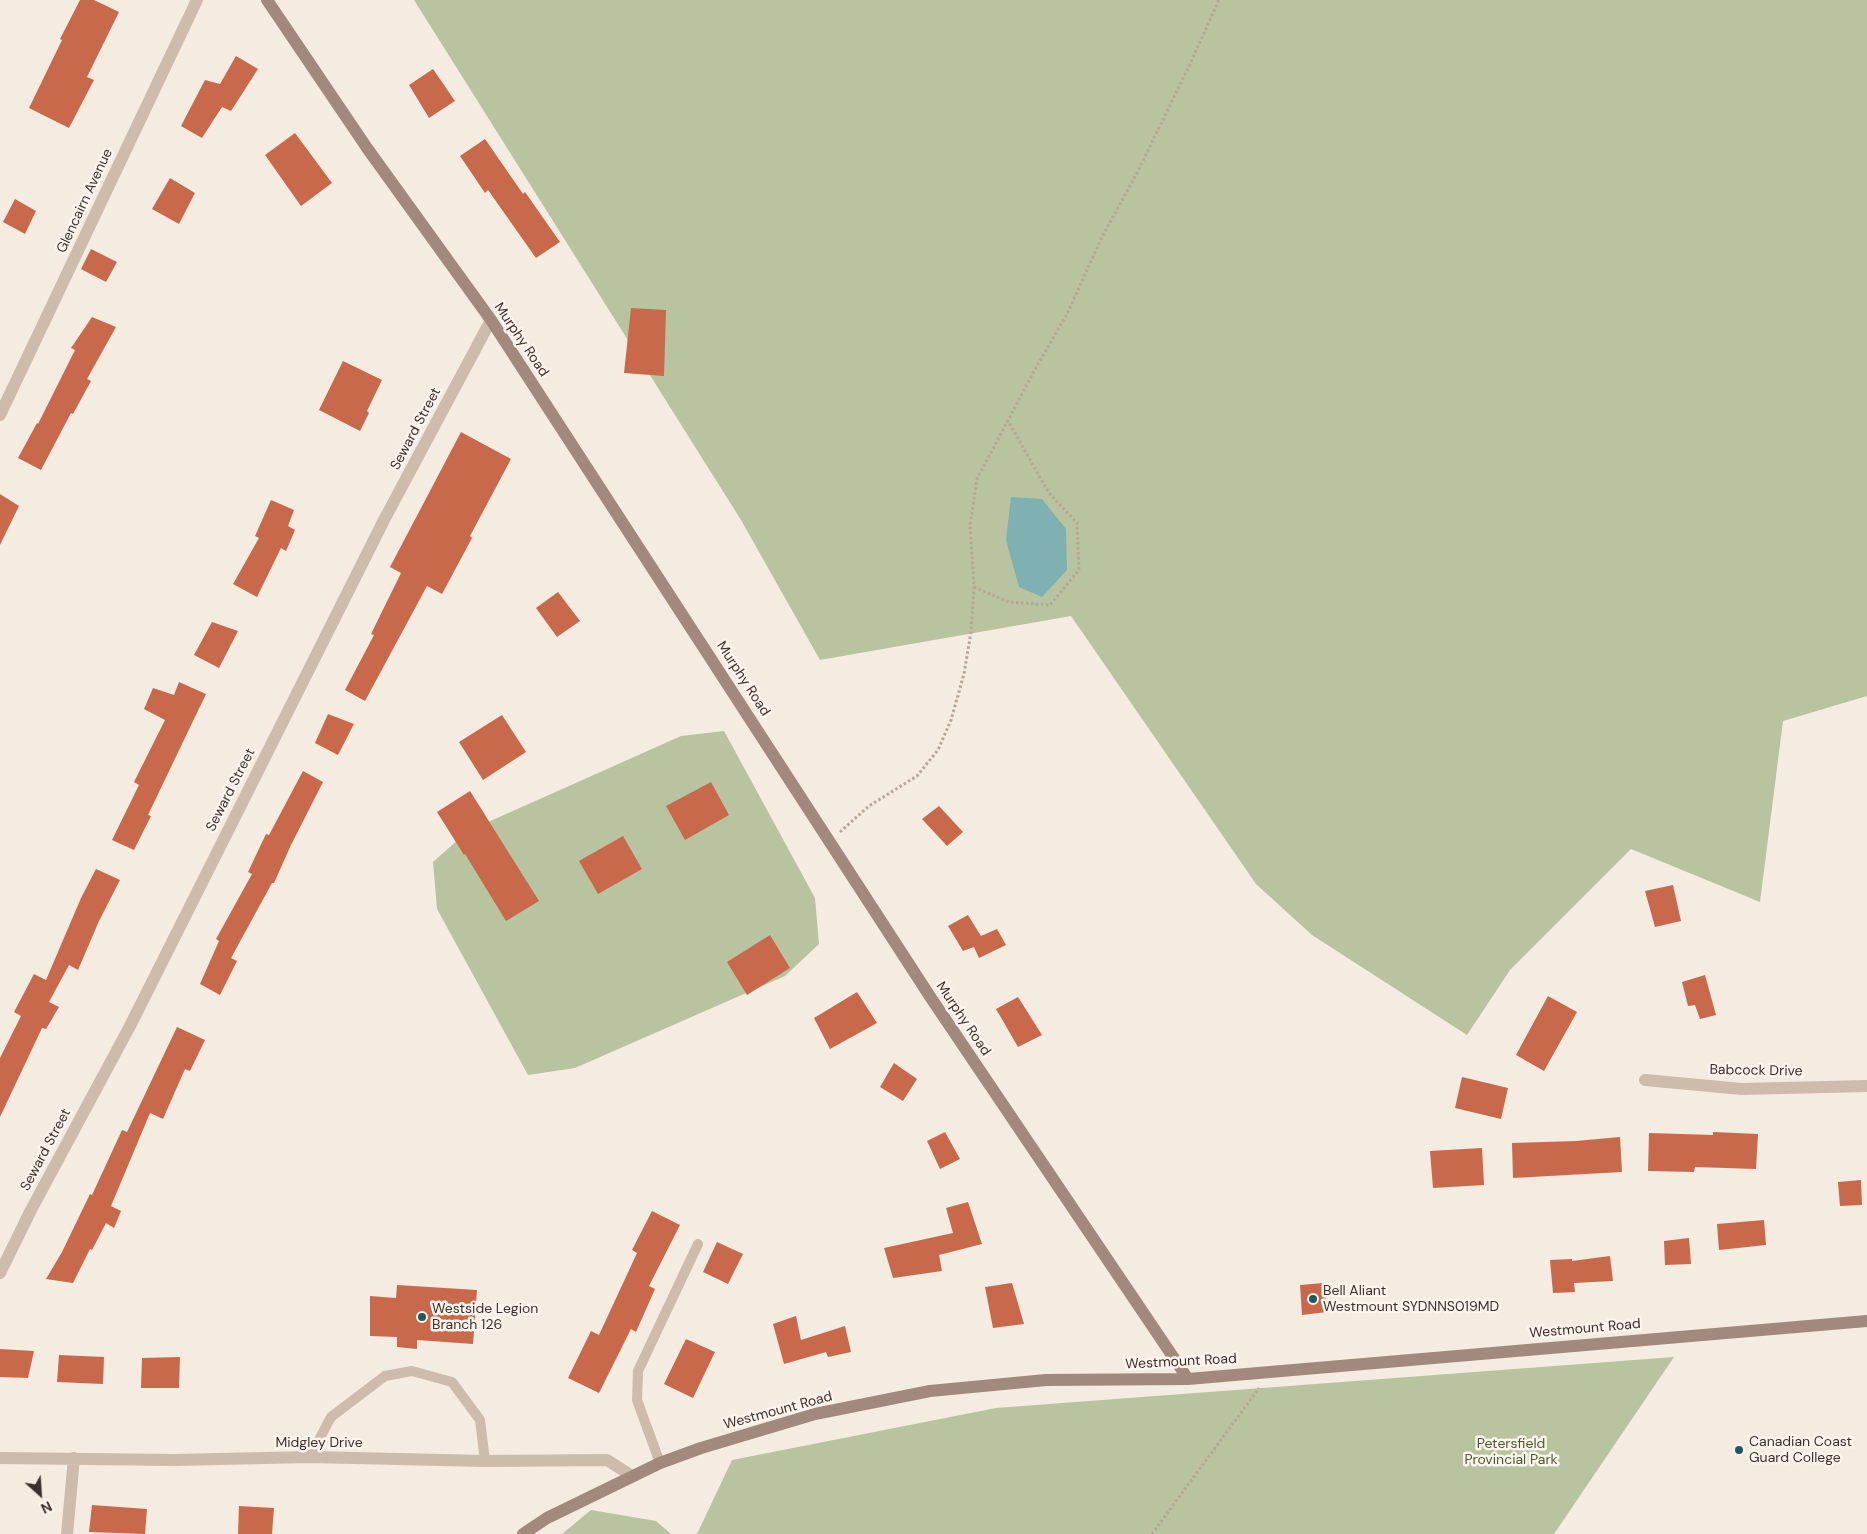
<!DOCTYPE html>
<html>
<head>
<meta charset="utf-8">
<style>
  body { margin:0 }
  #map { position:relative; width:1867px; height:1534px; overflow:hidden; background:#f4ebe1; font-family:"DM Sans",sans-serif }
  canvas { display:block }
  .north { position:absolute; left:15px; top:1469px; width:50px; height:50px; -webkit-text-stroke:4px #fbf5ee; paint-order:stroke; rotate:154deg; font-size:14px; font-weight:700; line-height:20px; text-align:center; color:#3b302b }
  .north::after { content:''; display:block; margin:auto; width:18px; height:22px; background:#3b302b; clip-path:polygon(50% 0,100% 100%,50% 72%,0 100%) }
</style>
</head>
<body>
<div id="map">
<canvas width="1867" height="1534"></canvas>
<div class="north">N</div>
</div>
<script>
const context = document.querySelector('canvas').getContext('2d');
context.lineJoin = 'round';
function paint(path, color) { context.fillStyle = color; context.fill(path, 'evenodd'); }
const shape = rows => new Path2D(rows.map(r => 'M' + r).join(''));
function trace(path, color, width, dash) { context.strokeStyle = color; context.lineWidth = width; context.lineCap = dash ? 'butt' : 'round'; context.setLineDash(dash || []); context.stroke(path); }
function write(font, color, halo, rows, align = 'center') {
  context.font = font + ' "DM Sans",sans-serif'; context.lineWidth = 5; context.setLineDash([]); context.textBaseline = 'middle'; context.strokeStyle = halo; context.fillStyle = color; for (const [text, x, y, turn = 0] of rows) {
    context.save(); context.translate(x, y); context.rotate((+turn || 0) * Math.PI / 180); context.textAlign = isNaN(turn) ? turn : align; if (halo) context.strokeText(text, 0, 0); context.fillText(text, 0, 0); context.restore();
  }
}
const green = shape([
  [414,0,1867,0,1867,696,1783,721,1760,902,1631,849,1510,970,1467,1035,1312,935,1256,884,1071,616,820,660,741,520],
  [724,731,815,898,819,944,785,976,575,1068,528,1075,437,909,433,862,468,831,681,736],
  [1674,1357,1554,1534,697,1534,732,1460,996,1408],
  [591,1510,656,1521,671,1534,562,1534]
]);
const water = shape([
  [1011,497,1042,499,1066,529,1067,570,1042,597,1019,587,1006,540]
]);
const building = shape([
  [80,0,94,0,119,12,87,77,94,80,69,128,29,108,62,40,60,39],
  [236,56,258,69,231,111,222,107,202,138,181,126,205,80,220,84],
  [433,69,455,101,429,118,409,85],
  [295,133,332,183,301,206,265,155],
  [485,139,523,194,525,192,560,242,536,258,488,190,485,193,460,156],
  [170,178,195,193,179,224,152,209],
  [15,199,36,211,25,234,3,222],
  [91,249,117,262,106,282,81,269],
  [631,308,666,310,664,376,624,373],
  [92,317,116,327,87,379,91,381,73,414,71,413,41,470,18,458,37,423,38,424,75,350,71,348],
  [343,361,382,380,367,411,369,413,360,431,319,410],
  [461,432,511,459,470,536,472,538,442,594,427,586,365,701,345,690,374,635,371,634,401,573,390,567],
  [0,494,19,506,0,545],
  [271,500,294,510,288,526,295,530,286,551,281,548,257,597,233,584,259,538,255,536],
  [558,592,580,621,557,637,536,608],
  [212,622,238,631,219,668,194,655],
  [179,682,206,694,148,815,151,816,134,850,112,840,139,785,134,782,165,720,144,709,153,688,174,695],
  [328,714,354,724,338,755,315,743],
  [502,715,526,752,483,780,459,742],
  [303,771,323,782,291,845,274,883,272,883,231,958,237,961,220,995,200,984,219,941,216,939,252,874,248,872,266,834,269,835],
  [711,782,729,815,685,840,666,806],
  [470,791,539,901,506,921,465,854,464,855,437,812],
  [939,806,963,832,947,846,922,819],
  [623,836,642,869,598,894,579,861],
  [96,869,120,880,99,921,78,970,69,965,49,1002,59,1007,46,1029,42,1028,0,1117,0,1058,21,1016,14,1012,34,974,46,980,81,898],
  [1673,885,1681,921,1655,927,1645,891],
  [968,915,981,936,997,929,1006,945,979,958,974,947,963,951,948,926],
  [770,935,790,968,747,995,727,962],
  [1705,975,1716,1015,1700,1019,1695,1005,1688,1006,1682,982],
  [857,992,877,1023,830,1049,814,1018],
  [1548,996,1577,1012,1544,1071,1516,1055],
  [1018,997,1042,1035,1018,1047,996,1009],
  [177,1027,205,1040,190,1071,185,1069,163,1119,150,1113,111,1206,121,1211,114,1228,106,1223,92,1250,90,1249,73,1283,46,1279,62,1252,90,1194,92,1195,122,1130,127,1132],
  [894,1063,917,1079,903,1101,880,1087],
  [1462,1077,1508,1088,1501,1119,1455,1108],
  [945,1132,960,1159,940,1169,927,1141],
  [1713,1132,1758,1134,1756,1169,1695,1167,1694,1172,1648,1171,1649,1133,1713,1135],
  [1620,1137,1622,1172,1513,1178,1512,1143,1576,1141],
  [1482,1148,1484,1185,1433,1188,1430,1151],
  [1861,1180,1862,1205,1840,1206,1838,1182],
  [968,1202,982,1244,939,1255,942,1271,893,1278,884,1248,953,1233,946,1208],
  [652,1211,680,1225,649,1286,655,1289,636,1332,631,1329,599,1393,568,1378,591,1331,599,1335,637,1253,632,1250],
  [1764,1220,1766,1245,1719,1250,1717,1224],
  [1689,1238,1691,1264,1665,1265,1664,1241],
  [717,1242,743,1254,728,1284,703,1272],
  [1610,1256,1613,1281,1574,1283,1575,1292,1553,1293,1550,1260,1572,1259,1572,1261],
  [1012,1283,1024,1324,993,1328,985,1287],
  [1324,1283,1327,1312,1302,1315,1300,1285],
  [397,1285,477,1290,473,1344,417,1340,417,1349,397,1347,397,1337,370,1336,370,1296,396,1298],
  [796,1316,801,1340,845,1326,851,1352,828,1357,826,1352,784,1364,773,1324],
  [686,1339,715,1352,693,1398,664,1384],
  [0,1349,34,1351,28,1378,0,1377],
  [59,1355,104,1357,103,1384,57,1382],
  [180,1357,179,1388,141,1388,142,1358],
  [92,1505,147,1509,145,1534,89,1532],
  [239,1506,274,1508,272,1534,238,1534]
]);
const path = shape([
  [974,587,1009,602,1050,605,1079,570,1077,523,1049,493,1008,421],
  [840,832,869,806,917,776,938,750,951,720,964,674,971,632,974,587,970,525,977,479,1033,373,1068,312,1102,237,1138,171,1189,66,1219,0],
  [1152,1534,1259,1388]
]);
const lane = shape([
  [310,1457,331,1417,385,1376,412,1371,452,1382,480,1420,485,1461],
  [660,1463,637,1400,638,1371,698,1244]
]);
const street = shape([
  [0,415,197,0],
  [1645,1080,1742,1089,1867,1086],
  [0,1273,31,1210,130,1026,384,520,491,320],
  [0,1458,174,1460,310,1457,485,1461,607,1460,632,1476],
  [67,1534,74,1458]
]);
const secondary = shape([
  [267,0,367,148,491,320,931,998,1188,1379],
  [523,1534,547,1518,660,1463,701,1448,815,1414,930,1391,1046,1380,1188,1379,1867,1321]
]);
const markers = [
  [1313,1299,5,"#1f5a5e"],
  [422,1317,5,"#1f5a5e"],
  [1739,1450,5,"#1f5a5e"]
];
const streetNames = [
  ["Glencairn Avenue",85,201,-65],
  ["Murphy Road",521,340,56],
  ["Seward Street",416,429,-62],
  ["Murphy Road",743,679,57],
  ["Seward Street",231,790,-63],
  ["Murphy Road",963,1019,56],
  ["Babcock Drive",1756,1071,1],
  ["Seward Street",46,1150,-62],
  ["Westmount Road",1585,1329,-5],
  ["Westmount Road",1181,1362,-3],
  ["Westmount Road",778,1411,-15],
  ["Midgley Drive",319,1443]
];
const poiNames = [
  ["Bell Aliant",1323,1291],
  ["Westmount SYDNNS019MD",1323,1307],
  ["Westside Legion",432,1309],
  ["Branch 126",432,1325],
  ["Canadian Coast",1749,1442],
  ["Guard College",1749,1458]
];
const parkNames = [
  ["Petersfield",1511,1444],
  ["Provincial Park",1511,1460]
];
paint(green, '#b8c4a0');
paint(water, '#7fb0b2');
paint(building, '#c8694b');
trace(path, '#b9a596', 3, [2.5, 2.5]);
trace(lane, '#cdbbac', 10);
trace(street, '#cdbbac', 12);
trace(secondary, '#a18a7d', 12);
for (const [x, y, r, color] of markers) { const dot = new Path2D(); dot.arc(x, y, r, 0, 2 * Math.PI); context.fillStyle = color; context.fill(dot); trace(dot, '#fbf5ee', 2); }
write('14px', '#3b302b', '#fbf5ee', streetNames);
write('14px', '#3b302b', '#fbf5ee', poiNames, 'left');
write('14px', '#4a5a2e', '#fbf5ee', parkNames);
</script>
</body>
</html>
